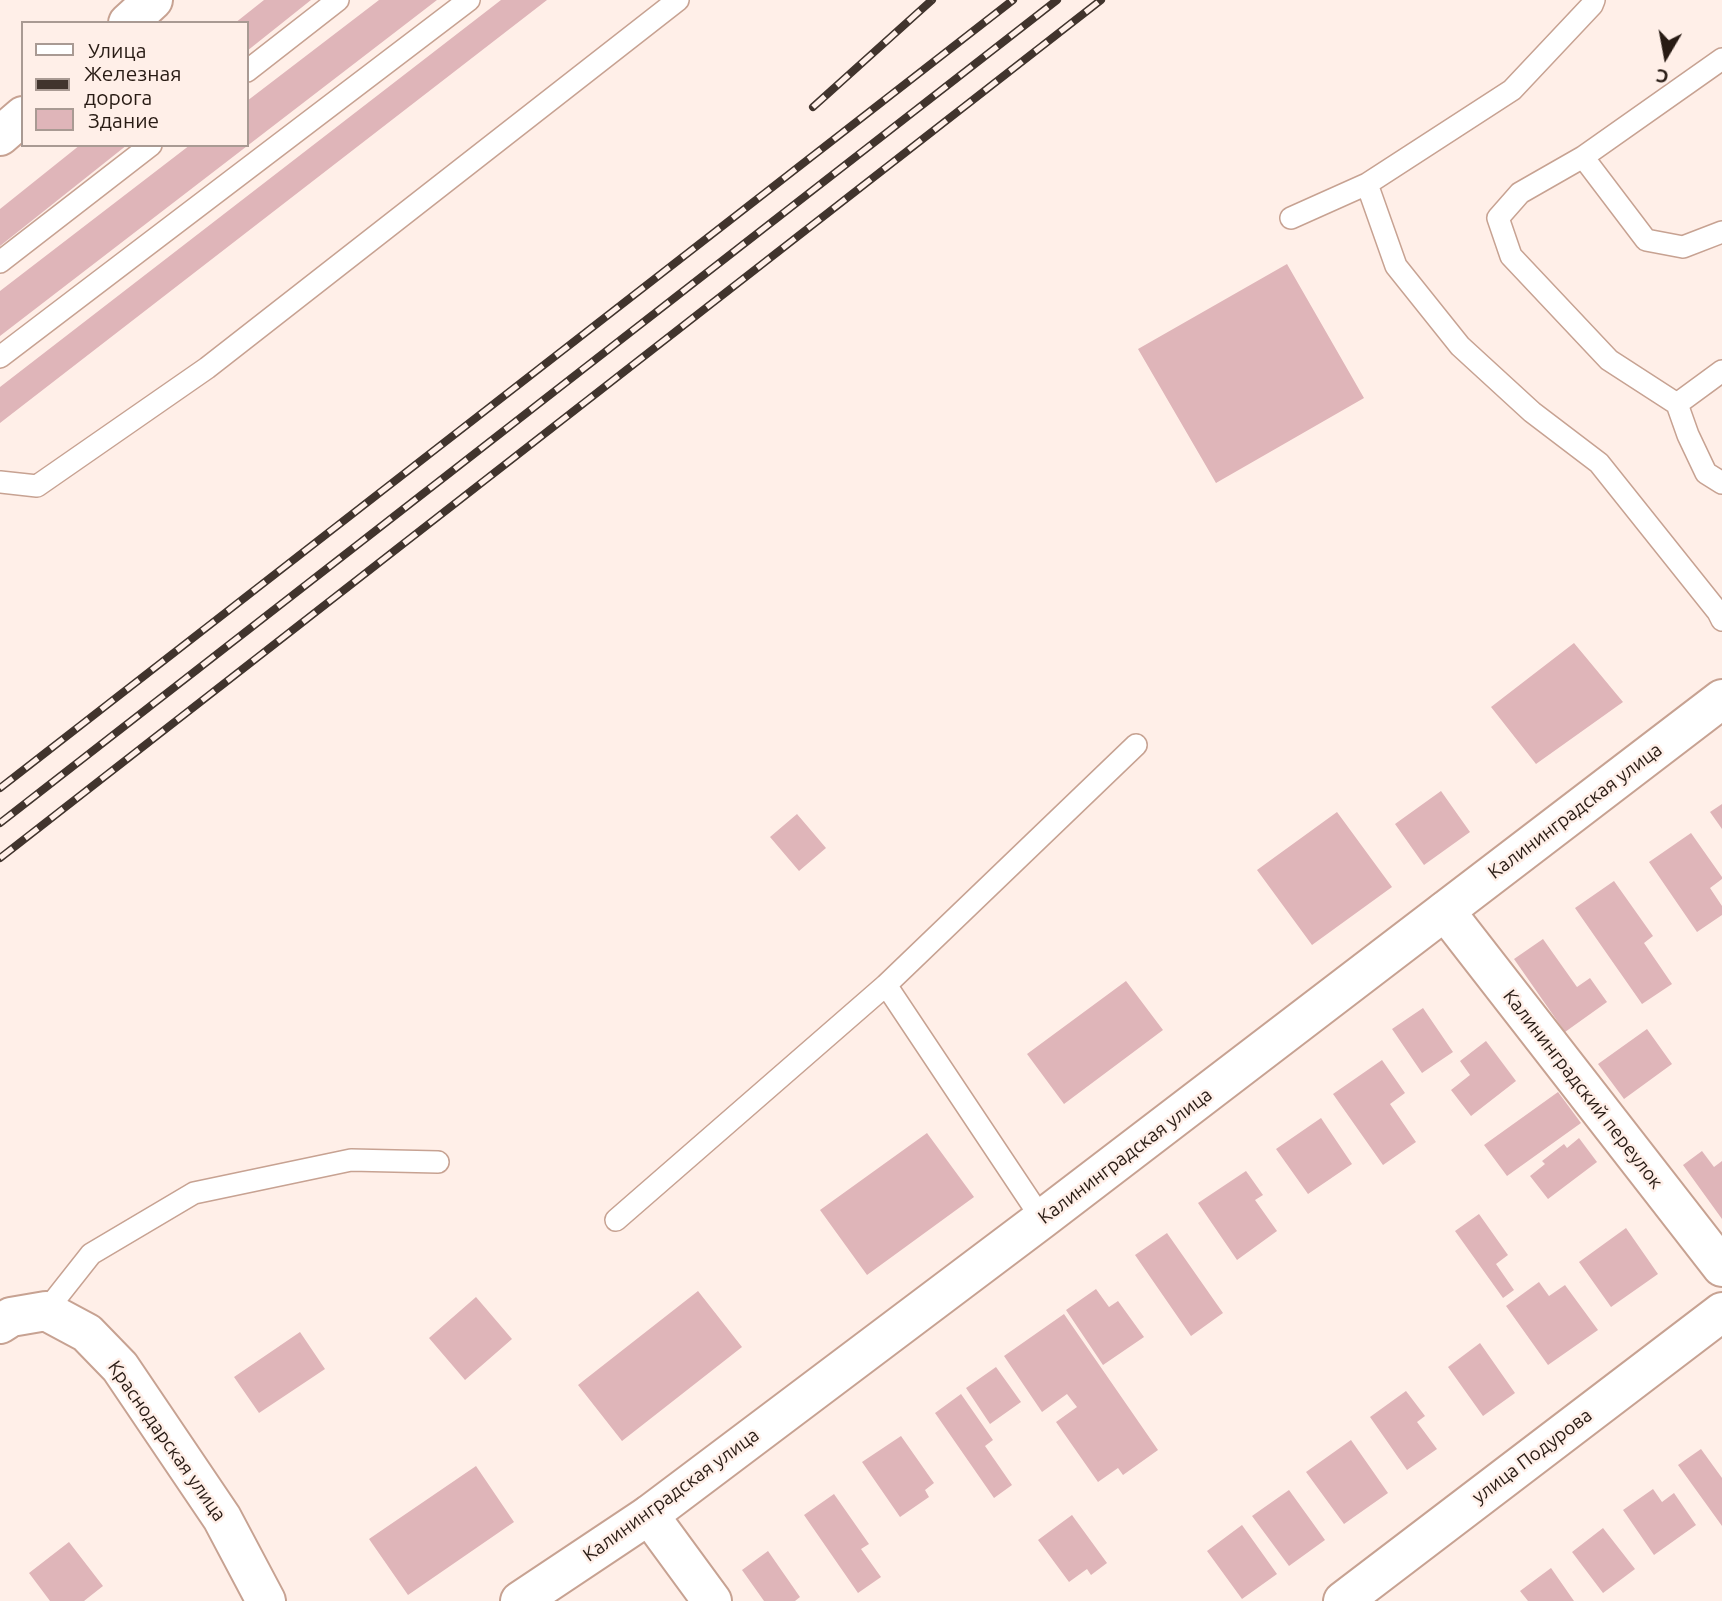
<!DOCTYPE html>
<html>
<head>
<meta charset="utf-8">
<style>
  body { margin:0 }
  #map { position:relative; width:1722px; height:1601px; overflow:hidden; background:#ffefe8; font-family:Ubuntu,sans-serif }
  canvas { display:block }
  .legend { position:absolute; left:21px; top:21px; width:228px; height:126px; box-sizing:border-box; background:#ffefe8; border:2px solid #a99a93; margin:0; padding:9px 12px; list-style:none; font-size:21px; color:#281b14 }
  .legend li { display:flex; align-items:center; gap:14px; height:35px }
  .legend b { width:35px; border:2px solid #a99a93 }
  .north { position:absolute; left:1631px; top:21px; width:70px; height:70px; -webkit-text-stroke:5px #ffefe8; paint-order:stroke; rotate:190deg; font-size:19px; font-weight:700; line-height:28px; text-align:center; color:#281b14 }
  .north::after { content:''; display:block; margin:auto; width:24px; height:32px; background:#281b14; clip-path:polygon(50% 0,100% 100%,50% 72%,0 100%) }
</style>
</head>
<body>
<div id="map">
<canvas width="1722" height="1601"></canvas>
<ul class="legend">
<li><b style="height:9px;background:#fff"></b>Улица</li>
<li><b style="height:9px;background:#41342d"></b>Железная дорога</li>
<li><b style="height:19px;background:#dfb5b9"></b>Здание</li>
</ul>
<div class="north">С</div>
</div>
<script>
const context = document.querySelector('canvas').getContext('2d');
context.lineJoin = 'round';
function paint(path, color) { context.fillStyle = color; context.fill(path, 'evenodd'); }
const shape = rows => new Path2D(rows.map(r => 'M' + r).join(''));
function trace(path, color, width, dash) { context.strokeStyle = color; context.lineWidth = width; context.lineCap = dash ? 'butt' : 'round'; context.setLineDash(dash || []); context.stroke(path); }
function write(font, color, halo, rows, align = 'center') {
  context.font = font + ' Ubuntu,sans-serif'; context.lineWidth = 5; context.setLineDash([]); context.textBaseline = 'middle'; context.strokeStyle = halo; context.fillStyle = color; for (const [text, x, y, turn = 0] of rows) {
    context.save(); context.translate(x, y); context.rotate((+turn || 0) * Math.PI / 180); context.textAlign = isNaN(turn) ? turn : align; if (halo) context.strokeText(text, 0, 0); context.fillText(text, 0, 0); context.restore();
  }
}
const building = shape([
  [264,0,311,0,247,51,247,23,235,23],
  [379,0,437,0,0,336,0,291,190,145,247,145,247,101],
  [501,0,547,0,0,423,0,387],
  [80,145,127,145,0,246,0,209],
  [1287,264,1364,398,1216,483,1138,349],
  [1574,643,1623,702,1536,764,1491,707],
  [1441,791,1470,832,1424,865,1395,824],
  [1722,804,1722,829,1710,812],
  [1337,812,1392,887,1312,945,1257,870],
  [797,814,826,848,799,871,770,837],
  [1691,833,1722,877,1722,879,1710,888,1722,906,1722,915,1697,932,1649,862],
  [1614,881,1653,936,1644,943,1672,984,1642,1004,1575,908],
  [1543,939,1577,987,1590,978,1607,1002,1565,1032,1514,959],
  [1126,981,1163,1030,1064,1104,1027,1054],
  [1423,1008,1453,1052,1422,1073,1392,1029],
  [1647,1029,1672,1064,1624,1099,1598,1064],
  [1486,1041,1516,1081,1471,1116,1451,1090,1470,1075,1460,1061],
  [1382,1060,1405,1093,1390,1104,1416,1142,1383,1165,1333,1094],
  [1558,1092,1581,1123,1507,1176,1484,1145],
  [1321,1118,1352,1164,1308,1194,1276,1149],
  [927,1133,974,1197,867,1275,820,1210],
  [1579,1138,1597,1162,1548,1199,1530,1176,1545,1164,1542,1161,1564,1144,1567,1148],
  [1702,1151,1714,1167,1722,1161,1722,1219,1683,1165],
  [1246,1171,1263,1195,1255,1200,1277,1231,1237,1260,1198,1203],
  [1479,1214,1508,1255,1496,1264,1514,1290,1503,1298,1455,1231],
  [1626,1228,1658,1274,1611,1307,1579,1262],
  [1167,1233,1223,1313,1191,1336,1135,1255],
  [1539,1282,1549,1296,1565,1285,1598,1330,1548,1365,1506,1306],
  [1096,1289,1109,1307,1118,1301,1144,1337,1103,1365,1066,1310],
  [698,1291,742,1347,622,1441,578,1385],
  [476,1297,512,1339,465,1380,429,1338],
  [1064,1314,1158,1450,1123,1475,1118,1468,1098,1482,1056,1422,1077,1407,1067,1394,1042,1412,1004,1356],
  [300,1332,325,1369,259,1413,234,1377],
  [1480,1343,1515,1393,1483,1416,1448,1367],
  [996,1367,1021,1402,990,1424,966,1388],
  [1406,1391,1425,1416,1417,1422,1437,1449,1407,1470,1370,1417],
  [961,1394,993,1440,985,1446,1012,1485,994,1498,935,1413],
  [901,1436,934,1483,925,1490,929,1497,900,1517,862,1462],
  [1351,1440,1388,1493,1344,1524,1306,1472],
  [1701,1449,1722,1478,1722,1526,1678,1465],
  [476,1466,514,1522,408,1595,369,1539],
  [1653,1489,1662,1502,1674,1493,1696,1525,1654,1555,1623,1510],
  [1289,1490,1325,1540,1289,1566,1252,1516],
  [834,1494,869,1544,861,1549,881,1577,858,1593,804,1515],
  [1072,1515,1107,1563,1091,1575,1087,1569,1069,1582,1038,1540],
  [1242,1525,1277,1574,1242,1599,1207,1551],
  [1603,1528,1635,1569,1603,1593,1572,1552],
  [69,1542,103,1586,84,1601,50,1601,29,1573],
  [768,1551,800,1597,795,1601,764,1601,742,1570],
  [1551,1568,1574,1601,1528,1601,1520,1591]
]);
const service = shape([
  [1594,0,1592,5,1512,90,1367,184,1396,266,1460,346,1532,412,1599,463,1718,612,1722,620],
  [1722,59,1583,157,1520,193,1498,218,1511,256,1609,360,1677,404,1688,435,1706,473,1722,483],
  [247,71,338,0],
  [1583,157,1646,240,1683,247,1722,232],
  [1291,218,1367,184],
  [0,262,151,145],
  [0,357,469,0],
  [1677,404,1722,371],
  [0,482,37,486,207,368,678,0],
  [1042,1219,886,985,1136,745],
  [616,1220,886,985],
  [46,1311,91,1254,194,1193,351,1160,438,1162]
]);
const minor = shape([
  [1445,911,1722,1267],
  [649,1515,712,1601],
  [1343,1601,1722,1312]
]);
const tertiary = shape([
  [128,23,153,0],
  [0,136,23,116],
  [0,1324,11,1317,46,1311,87,1333,120,1367,222,1518,266,1601],
  [520,1601,649,1515,1042,1219,1722,699]
]);
const rail = shape([
  [813,107,932,0],
  [0,788,1013,0],
  [0,823,1057,0],
  [0,858,1101,0]
]);
const streetNames = [
  ["Калининградская улица",1575,811,-37],
  ["Калининградский переулок",1583,1089,52],
  ["Калининградская улица",1125,1156,-37],
  ["Краснодарская улица",167,1441,55],
  ["улица Подурова",1532,1456,-37],
  ["Калининградская улица",671,1495,-36]
];
paint(building, '#dfb5b9');
trace(service, '#c7a292', 24);
trace(minor, '#c7a292', 42);
trace(tertiary, '#c7a292', 42);
trace(service, '#fff', 21);
trace(minor, '#fff', 38);
trace(tertiary, '#fff', 38);
trace(rail, '#41342d', 8);
trace(rail, '#ffefe8', 5, [16]);
write('19px', '#281b14', '#ffefe8', streetNames);
</script>
</body>
</html>
